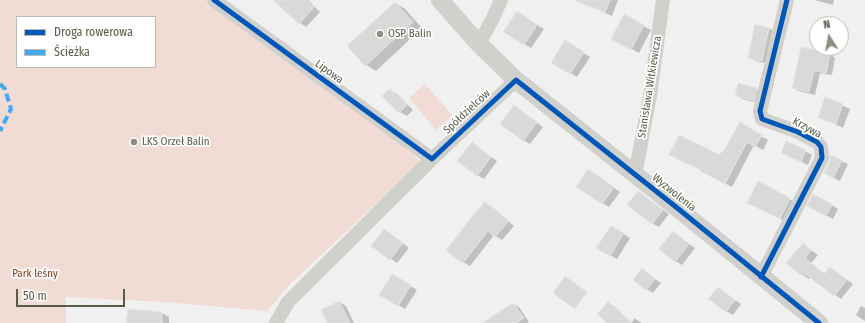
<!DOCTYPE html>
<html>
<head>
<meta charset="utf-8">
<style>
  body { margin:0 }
  #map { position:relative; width:865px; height:323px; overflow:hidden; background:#f0f0f1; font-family:"Fira Sans Condensed",sans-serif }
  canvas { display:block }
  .legend { position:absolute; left:16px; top:16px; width:140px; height:52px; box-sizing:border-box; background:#fff; border:1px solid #bbbeb5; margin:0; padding:5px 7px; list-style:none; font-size:12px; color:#565d47 }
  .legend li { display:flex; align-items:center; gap:8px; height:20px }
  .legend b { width:20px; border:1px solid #bbbeb5 }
  .north { position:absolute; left:809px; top:16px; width:40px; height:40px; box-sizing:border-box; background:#fff; border:1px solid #bbbeb5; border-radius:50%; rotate:349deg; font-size:11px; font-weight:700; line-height:16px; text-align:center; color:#565d47 }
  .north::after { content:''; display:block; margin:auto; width:14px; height:18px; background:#8c9082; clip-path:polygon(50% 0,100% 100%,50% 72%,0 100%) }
  .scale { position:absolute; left:16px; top:289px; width:109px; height:18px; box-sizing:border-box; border:2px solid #565d47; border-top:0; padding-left:5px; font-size:12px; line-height:14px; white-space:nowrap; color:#565d47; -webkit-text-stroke:3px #fff; paint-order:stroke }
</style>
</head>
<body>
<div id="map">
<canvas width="865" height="323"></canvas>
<ul class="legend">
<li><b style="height:5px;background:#0057b8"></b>Droga rowerowa</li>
<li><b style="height:5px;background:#3fa9f5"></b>Ścieżka</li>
</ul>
<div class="north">N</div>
<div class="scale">50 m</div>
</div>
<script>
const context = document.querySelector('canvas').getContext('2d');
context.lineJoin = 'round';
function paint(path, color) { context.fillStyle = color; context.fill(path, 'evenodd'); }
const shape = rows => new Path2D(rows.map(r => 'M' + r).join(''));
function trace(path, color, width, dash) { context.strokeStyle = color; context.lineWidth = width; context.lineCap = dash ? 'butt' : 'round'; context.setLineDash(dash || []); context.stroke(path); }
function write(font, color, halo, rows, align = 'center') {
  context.font = font + ' "Fira Sans Condensed",sans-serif'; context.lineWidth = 3.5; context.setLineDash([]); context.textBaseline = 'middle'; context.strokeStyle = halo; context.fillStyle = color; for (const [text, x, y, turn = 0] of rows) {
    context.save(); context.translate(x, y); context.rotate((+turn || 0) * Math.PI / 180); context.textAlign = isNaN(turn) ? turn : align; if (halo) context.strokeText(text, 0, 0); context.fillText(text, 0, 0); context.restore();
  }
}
const green = shape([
  [0,0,221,0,288,44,421,162,288,286,267,311,164,302,66,297,66,323,0,323],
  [17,17,155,17,155,67,17,67],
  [425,84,453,116,436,130,409,98]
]);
const shadow = shape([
  [281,0,308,0,320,12,306,27,300,23],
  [587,0,618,0,612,16,586,4],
  [814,0,834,0,833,5],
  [395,3,405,9,422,28,376,71,366,65],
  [624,15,651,30,639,53,619,42],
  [524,17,544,29,531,48,505,32],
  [769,28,775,32,769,64,756,61,749,57],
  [572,46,590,57,577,77,552,62],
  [830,54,835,58,832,75,820,73,815,95,799,91,793,88],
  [756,89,763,93,760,104,743,99,736,95],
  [391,90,397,94,413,110,407,116,400,112,384,96],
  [826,98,850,109,843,128,819,117],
  [515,106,543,127,530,144,523,140],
  [740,124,768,140,763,150,754,145,732,187,708,175,723,154],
  [472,143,497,161,484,179,477,175],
  [805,151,812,155,808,165,782,153],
  [841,161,848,164,840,181,832,177],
  [595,175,620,192,609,207,602,203],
  [758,183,797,203,787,222,755,206],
  [639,192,669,214,659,227,652,223],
  [486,203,492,207,514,226,502,240,494,235,470,266,463,262],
  [832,205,838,209,833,219,815,209],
  [612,227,630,238,617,259,598,248],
  [673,233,695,248,682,265,675,261],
  [391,234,409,248,397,263,372,246],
  [803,245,818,255,811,263,825,274,830,268,853,284,841,299,811,277,809,279,803,275,788,263],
  [642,270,661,283,653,293,646,289],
  [393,276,417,290,405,309,381,295],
  [718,288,741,304,733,315,726,311],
  [339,302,346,306,354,323,328,323],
  [609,303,614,306,632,323,634,318,642,323,609,323],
  [513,304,519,307,529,322,527,323,484,323],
  [861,306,865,308,865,321,856,315],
  [128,310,162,313,169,317,169,323,127,323]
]);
const building = shape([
  [273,0,306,0,314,7,299,24,273,0],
  [575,0,610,0,605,12,575,1,575,0],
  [395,2,413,22,365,66,347,46,395,2],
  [517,11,537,25,524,45,503,32,517,11],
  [624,14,644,25,631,50,611,39,624,14],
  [755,24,769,28,762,61,748,58,755,24],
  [565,40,584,52,570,74,551,63,565,40],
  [801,47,830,53,826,73,814,70,809,92,792,88,801,47],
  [738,83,757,88,754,101,735,95,738,83],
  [390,89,407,105,399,113,382,96,390,89],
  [825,97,843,104,836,124,818,118,825,97],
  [514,105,537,122,523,141,500,124,514,105],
  [740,122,762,135,755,147,747,142,725,184,700,171,701,170,669,155,679,135,720,155,721,152,723,152,740,122],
  [786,141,806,150,801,162,781,153,786,141],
  [472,142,491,157,477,176,457,161,472,142],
  [830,155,842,160,833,178,824,173,830,161,830,155],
  [588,169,614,187,602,204,576,187,588,169],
  [758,181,790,198,780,219,747,203,758,181],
  [638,191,663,210,652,224,627,205,638,191],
  [813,194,832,204,826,216,807,206,813,194],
  [485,202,508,222,495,237,488,231,463,263,446,251,473,215,485,202],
  [611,226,624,233,610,256,596,248,611,226],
  [384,229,403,243,390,260,371,246,384,229],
  [673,231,689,244,675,262,659,249,673,231],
  [803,243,811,250,805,258,824,274,830,267,847,280,834,296,804,273,802,276,786,263,803,243],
  [642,268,655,279,646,290,633,280,642,268],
  [392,274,411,285,398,306,379,295,392,274],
  [565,276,587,292,575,309,553,293,565,276],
  [718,287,735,300,726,312,708,299,718,287],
  [339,301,350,323,327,323,321,310,339,301],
  [608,302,632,323,607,323,597,314,608,302],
  [513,303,524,318,516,323,482,323,513,303],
  [128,309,162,312,162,323,126,323,128,309]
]);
const minor = shape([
  [214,0,432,159],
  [479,44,493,18,501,0],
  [635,175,650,96,663,0],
  [761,277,822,158,821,147,817,142,798,132,762,119,760,111,787,0],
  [276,323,288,302,432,159,516,80]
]);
const tertiary = shape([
  [440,0,479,44,516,80,676,207,819,323]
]);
const quiet = shape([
  [0,84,5,89,11,109,0,131]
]);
const cycleway = shape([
  [214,0,432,159,516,80,676,207,819,323],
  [761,277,822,158,821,147,817,142,798,132,762,119,760,111,787,0]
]);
const markers = [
  [380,34,4,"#8c9082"],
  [134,142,4,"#8c9082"]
];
const poiNames = [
  ["OSP Balin",388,34],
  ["LKS Orzeł Balin",142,142]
];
const streetNames = [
  ["Lipowa",329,72,36],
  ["Stanisława Witkiewicza",650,87,-81],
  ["Spółdzielców",467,112,-43],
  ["Krzywa",807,128,28],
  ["Wyzwolenia",674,193,39]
];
const parkNames = [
  ["Park leśny",35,274]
];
paint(green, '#f0dbd5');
paint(shadow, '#0003');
paint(building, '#d9dad8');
trace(building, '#e2e3e2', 1);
trace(minor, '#d0d1cc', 14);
trace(tertiary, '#d0d1cc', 18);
trace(quiet, '#3fa9f5', 4, [8, 4]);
trace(cycleway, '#0057b8', 5);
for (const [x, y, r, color] of markers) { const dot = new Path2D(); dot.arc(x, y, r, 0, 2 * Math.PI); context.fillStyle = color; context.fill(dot); trace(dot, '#fff', 1.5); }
write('11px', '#565d47', '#fff', poiNames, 'left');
write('11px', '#565d47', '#fff', streetNames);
write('11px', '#813b16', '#fff', parkNames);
</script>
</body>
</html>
